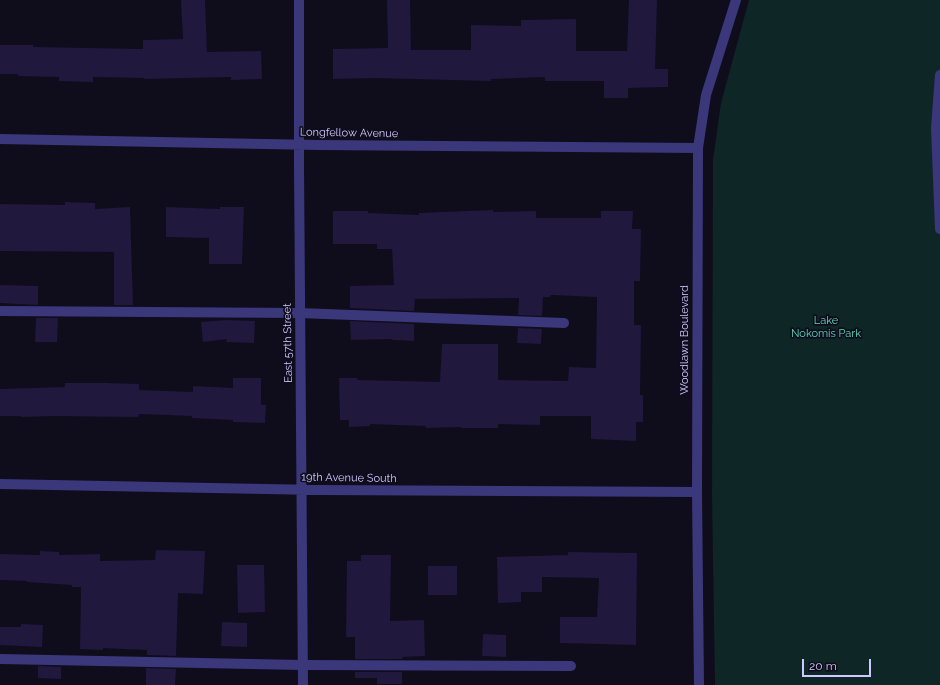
<!DOCTYPE html>
<html>
<head>
<meta charset="utf-8">
<style>
  body { margin:0 }
  #map { position:relative; width:940px; height:685px; overflow:hidden; background:#0f0c1c; font-family:Raleway,sans-serif }
  canvas { display:block }
  .scale { position:absolute; left:802px; top:659px; width:69px; height:18px; box-sizing:border-box; border:2px solid #cfc8fe; border-top:0; padding-left:5px; font-size:12px; line-height:14px; white-space:nowrap; color:#cfc8fe; -webkit-text-stroke:3px #0f0c1c; paint-order:stroke }
</style>
</head>
<body>
<div id="map">
<canvas width="940" height="685"></canvas>
<div class="scale">20 m</div>
</div>
<script>
const context = document.querySelector('canvas').getContext('2d');
context.lineJoin = 'round';
function paint(path, color) { context.fillStyle = color; context.fill(path, 'evenodd'); }
const shape = rows => new Path2D(rows.map(r => 'M' + r).join(''));
function trace(path, color, width, dash) { context.strokeStyle = color; context.lineWidth = width; context.lineCap = dash ? 'butt' : 'round'; context.setLineDash(dash || []); context.stroke(path); }
function write(font, color, halo, rows, align = 'center') {
  context.font = font + ' Raleway,sans-serif'; context.lineWidth = 3.5; context.setLineDash([]); context.textBaseline = 'middle'; context.strokeStyle = halo; context.fillStyle = color; for (const [text, x, y, turn = 0] of rows) {
    context.save(); context.translate(x, y); context.rotate((+turn || 0) * Math.PI / 180); context.textAlign = isNaN(turn) ? turn : align; if (halo) context.strokeText(text, 0, 0); context.fillText(text, 0, 0); context.restore();
  }
}
const green = shape([
  [749,0,940,0,940,685,715,685,712,495,713,160,721,103]
]);
const building = shape([
  [181,0,205,0,207,52,261,51,262,79,231,80,231,77,144,79,144,78,93,77,93,82,59,81,59,77,18,76,18,74,0,74,0,45,33,45,33,47,143,49,143,40,183,39],
  [387,0,410,0,411,50,471,50,471,25,521,26,521,20,576,19,576,51,627,51,629,0,657,0,655,69,668,69,668,87,628,88,628,98,604,98,604,81,545,81,545,77,491,79,491,81,375,78,333,79,333,49,388,48],
  [65,202,95,203,95,209,130,207,133,305,114,305,114,252,0,251,0,204,65,205],
  [166,207,220,209,220,207,244,207,242,264,209,264,209,238,166,237],
  [493,210,493,212,536,211,536,218,601,218,601,211,633,211,632,229,641,229,640,281,634,281,634,325,641,325,640,395,643,395,643,422,636,422,636,441,591,439,591,416,540,416,540,425,498,424,498,428,461,428,461,427,426,428,426,426,370,424,370,426,349,427,349,420,340,420,339,378,357,378,358,380,440,382,442,344,498,344,498,380,568,381,569,367,596,368,597,297,551,295,550,297,543,297,542,316,518,315,519,298,415,299,414,311,350,308,350,286,394,285,392,249,377,249,377,244,333,244,333,211,368,211,368,213,419,215,419,213],
  [0,285,38,286,38,305,0,303],
  [36,318,58,318,57,342,35,342],
  [225,320,255,321,254,343,226,342,227,339,203,342,201,322],
  [350,321,414,324,414,341,392,340,392,339,351,340],
  [518,328,542,329,541,344,517,343],
  [233,378,261,378,261,405,266,405,265,423,233,422,233,420,192,418,192,416,139,414,138,417,54,416,21,417,21,416,0,416,0,389,65,387,65,383,106,383,139,384,139,390,193,392,193,386,233,388],
  [156,550,205,551,203,594,178,593,176,656,147,655,147,650,103,648,103,650,80,649,81,587,72,587,72,585,27,582,27,581,0,580,0,554,40,555,40,551,59,552,59,555,100,554,100,561,155,560],
  [568,552,637,553,636,645,560,643,560,617,597,617,599,578,542,577,542,592,521,592,521,602,498,603,497,557,568,555],
  [361,555,391,555,390,621,424,620,425,656,403,657,402,659,355,659,355,637,346,637,347,561,361,561],
  [237,565,264,565,265,612,238,613],
  [428,566,457,566,457,595,428,595],
  [222,622,247,623,247,647,221,646],
  [21,624,43,625,42,647,0,645,0,627,21,627],
  [483,634,506,635,506,657,482,656],
  [38,666,61,667,61,679,38,678],
  [146,668,176,669,175,685,146,685],
  [355,672,402,672,402,684,377,684,377,678,355,678]
]);
const service = shape([
  [0,311,299,313,564,323],
  [0,659,302,665,571,666]
]);
const minor = shape([
  [299,0,299,167,303,685],
  [0,139,318,145,698,148],
  [0,484,318,490,697,492],
  [699,685,697,492,698,148,706,95,736,0]
]);
const tertiary = shape([
  [940,75,936,128,940,229]
]);
const streetNames = [
  ["Longfellow Avenue",349,133,1],
  ["Woodlawn Boulevard",685,340,-90],
  ["East 57th Street",288,343,-91],
  ["19th Avenue South",349,478,1]
];
const parkNames = [
  ["Lake",826,321],
  ["Nokomis Park",826,334]
];
paint(green, '#0f2626');
paint(building, '#20183d');
trace(service, '#3b377b', 10);
trace(minor, '#3b377b', 10);
trace(tertiary, '#3b377b', 10);
write('11px', '#cfc8fe', '#0f0c1c', streetNames);
write('11px', '#57dbbc', '#0f0c1c', parkNames);
</script>
</body>
</html>
